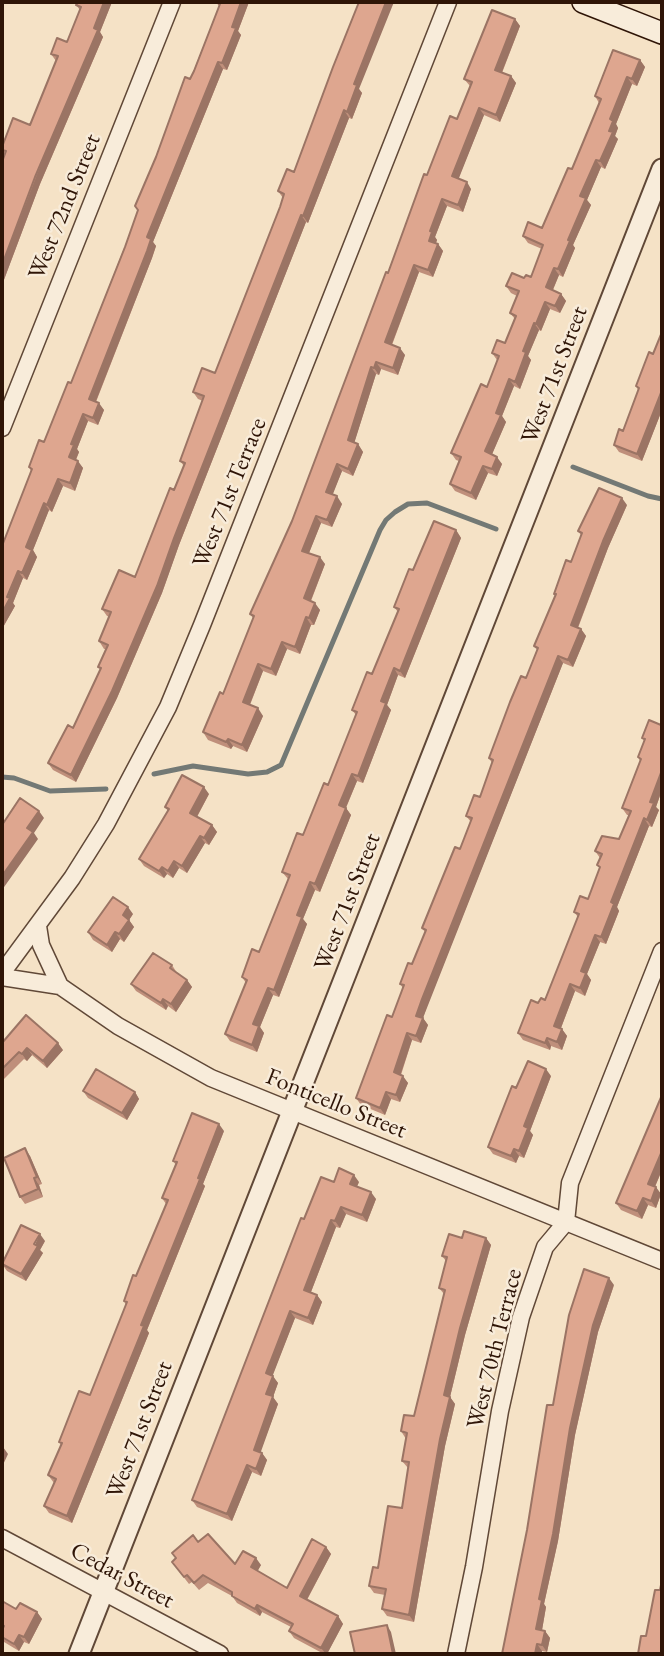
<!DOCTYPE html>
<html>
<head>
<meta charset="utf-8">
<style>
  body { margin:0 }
  #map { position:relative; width:664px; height:1656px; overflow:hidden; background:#f5e2c6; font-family:"EB Garamond",serif }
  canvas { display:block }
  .frame { position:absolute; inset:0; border:4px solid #2f1507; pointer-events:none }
</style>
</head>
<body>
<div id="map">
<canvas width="664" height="1656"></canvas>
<div class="frame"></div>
</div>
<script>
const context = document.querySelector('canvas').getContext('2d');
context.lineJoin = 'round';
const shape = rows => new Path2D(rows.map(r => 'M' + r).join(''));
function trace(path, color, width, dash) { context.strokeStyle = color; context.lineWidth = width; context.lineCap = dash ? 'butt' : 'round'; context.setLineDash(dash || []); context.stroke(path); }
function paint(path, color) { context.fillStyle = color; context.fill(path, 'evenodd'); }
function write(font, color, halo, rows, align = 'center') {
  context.font = font + ' "EB Garamond",serif'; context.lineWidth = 5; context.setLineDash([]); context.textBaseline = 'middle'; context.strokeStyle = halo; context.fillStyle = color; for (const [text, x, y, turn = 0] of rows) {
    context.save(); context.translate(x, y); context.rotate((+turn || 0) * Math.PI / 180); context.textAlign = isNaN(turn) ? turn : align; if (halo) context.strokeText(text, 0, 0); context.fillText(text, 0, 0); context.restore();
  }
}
const stream = shape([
  [573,467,648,496,662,499],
  [154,774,193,766,248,774,267,772,281,765,380,530,386,520,395,512,408,504,427,503,496,529],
  [2,777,14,778,50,791,106,789]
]);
const minor = shape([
  [2,428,172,2],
  [38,926,41,945,60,986],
  [2,973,72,878,106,824,168,707,202,625,448,2],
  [2,977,60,986,118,1026,211,1078,662,1261],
  [2,1538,220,1654],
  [456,1654,474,1567,500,1411,521,1317,545,1247,566,1222,570,1183,662,951]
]);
const tertiary = shape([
  [79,1654,662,169]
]);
const secondary = shape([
  [583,2,662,33]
]);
const wall = shape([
  [78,2,112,2,100,32,103,37,40,184,2,285,2,162,5,155,2,151,2,147,30,125,56,61,51,54,67,42,80,10,76,5],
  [216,2,249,2,238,31,241,35,227,70,223,69,153,242,156,246,152,258,96,402,104,410,98,425,88,421,77,449,79,452,76,460,83,468,75,491,63,486,52,512,49,510,33,550,37,557,27,580,23,578,13,603,15,606,2,629,31,471,29,467,44,442,71,383,219,6],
  [515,19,520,26,502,73,511,76,516,83,500,122,484,115,458,179,471,189,463,212,447,206,435,237,437,240,436,243,438,244,443,251,433,277,419,272,392,345,405,355,398,375,381,369,379,375,376,374,354,443,358,444,363,452,353,476,342,471,332,495,342,504,332,527,321,523,309,553,325,564,311,601,320,610,314,625,311,625,300,654,287,649,276,676,263,671,250,705,263,716,247,752,233,746,231,749,208,740,203,732,223,694,253,618,250,614,292,521,427,175,457,119,470,86,464,79],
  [640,60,645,67,637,86,632,84,616,124,618,128,615,136,618,139,605,169,601,167,587,200,591,205,573,245,575,248,563,277,559,275,553,290,561,294,566,301,560,313,550,309,541,331,539,330,528,356,531,360,520,389,514,386,502,416,506,422,492,454,502,464,497,476,488,473,476,500,455,491,450,484,459,461,456,460,451,453,487,387,497,360,492,353,505,343,515,319,510,313,517,296,511,293,506,286,524,278,531,277,542,249,528,243,523,236,542,228,572,169,599,103,595,96],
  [359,89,362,93,352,119,349,118,308,223,306,222,179,545,162,593,117,698,76,782,53,770,48,763,73,728,101,670,98,667,106,649,104,649,99,641,110,617,107,616,102,609,135,577,174,490,184,466,180,461,203,401,198,399,193,392,215,373,280,207,283,198,278,191],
  [662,332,662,410,642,461,619,452,614,445,623,431,638,390,636,386,653,354],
  [627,505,608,548,578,628,581,629,586,636,573,667,563,663,427,1006,423,1018,428,1025,421,1043,412,1040,401,1075,408,1083,400,1102,391,1099,385,1115,361,1105,356,1098,392,1017,403,988,400,984,412,964,425,932,422,928,460,849,471,822,466,816,480,797,492,763,489,758,526,678,537,650,534,646,555,596,554,594,571,562,581,535,578,531],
  [456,530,461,538,405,678,398,675,387,705,391,710,363,783,357,781,346,808,351,815,320,892,315,890,303,919,307,924,279,997,273,995,260,1027,264,1033,257,1052,230,1041,225,1034,246,983,242,977,259,952,288,879,282,872,303,835,328,785,356,715,352,710,372,674,398,612,394,607,413,570],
  [662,723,662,790,656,807,659,810,652,827,649,826,617,907,619,911,606,944,600,942,587,974,591,980,585,996,575,991,561,1028,567,1036,562,1050,551,1046,550,1050,523,1040,518,1033,538,1003,545,1000,578,917,574,912,588,899,600,868,597,865,600,858,595,851,619,839,629,815,627,815,622,808,640,761,638,757,644,741,642,738,661,725],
  [209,794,197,817,212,825,217,832,209,845,205,843,187,873,179,868,173,878,167,874,164,878,144,866,139,859,168,811,165,807],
  [133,914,129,920,134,927,124,942,120,939,112,952,93,940,88,932],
  [172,965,177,973,187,980,192,987,176,1012,168,1006,166,1010,136,991,131,984],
  [2,1043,63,1050,47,1068,32,1055,27,1061,24,1059,2,1081],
  [551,1076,530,1131,533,1135,524,1158,519,1156,516,1163,493,1154,488,1147,516,1088],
  [83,1091,135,1092,139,1099,127,1120,88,1098],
  [662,1096,662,1170,655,1187,661,1194,656,1208,648,1205,642,1219,621,1210,616,1203],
  [224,1131,203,1184,205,1186,147,1330,149,1333,72,1523,49,1513,44,1506,54,1483,48,1475,61,1445,59,1442,90,1395,126,1305,124,1301,136,1276,166,1204,162,1198,176,1165,173,1161],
  [30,1156,42,1184,39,1185,43,1197,25,1204,20,1197],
  [359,1182,357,1186,376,1199,367,1222,346,1214,340,1228,336,1227,311,1292,317,1295,322,1302,313,1325,295,1318,272,1376,278,1383,273,1397,278,1404,260,1452,262,1453,267,1460,261,1476,252,1472,232,1521,197,1507,192,1500,304,1219],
  [462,1238,486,1238,491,1245,465,1335,450,1397,455,1404,445,1446,414,1622,387,1616,382,1609,385,1595,374,1593,369,1586,378,1568,402,1508,408,1468,402,1461,406,1439,401,1431,414,1416,444,1294,439,1288,446,1261,442,1256],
  [45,1241,40,1250,43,1253,26,1281,7,1271,2,1264],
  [614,1285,598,1332,575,1435,558,1541,544,1604,546,1607,542,1630,545,1631,550,1638,547,1652,542,1651,542,1654,502,1654,553,1405],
  [198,1542,235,1564,261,1565,257,1571,287,1588,326,1547,331,1554,307,1600,338,1616,343,1624,327,1654,324,1654,294,1638,289,1631,291,1627,262,1612,260,1616,237,1603,232,1596,208,1583,199,1590,192,1582,189,1584,172,1562,176,1558,172,1553],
  [2,1601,16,1609,37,1612,42,1619,29,1644,24,1642,19,1651,4,1642,2,1640]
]);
const shadedWall = shape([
  [104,2,112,2,100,32,103,37,40,184,2,285,2,265],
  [241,2,249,2,238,31,241,35,227,70,222,63,232,27],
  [386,2,394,2,359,89,362,93,352,119,347,112,354,84],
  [515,19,520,26,500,77,495,70],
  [640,60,645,67,637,86,632,79],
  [218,62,223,69,153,242,156,246,152,258,94,406,89,399,147,237],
  [511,76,516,83,500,122,496,115],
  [627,77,632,84,616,124,618,128,615,136,618,139,605,169,600,161,609,131,610,119],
  [479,108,484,115,457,183,452,176],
  [344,110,349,118,308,223,303,216],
  [596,160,601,167,587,200,591,205,573,245,575,248,563,277,558,269,580,196],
  [467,182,471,189,463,212,458,205],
  [442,199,447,206,435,237,437,240,434,248,429,241,430,231],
  [301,215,306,222,179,545,162,593,117,698,76,782,71,775,174,538],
  [438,244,443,251,433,277,428,270],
  [414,265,419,272,390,349,385,342],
  [554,268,559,275,551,294,546,287],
  [561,294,566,301,560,313,555,306],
  [545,302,550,309,541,331,536,324],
  [534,323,539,330,528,356,531,360,520,389,515,382,523,351],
  [400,348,405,355,398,375,393,368],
  [376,362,381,369,379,375,374,368],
  [371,367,376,374,353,447,348,440],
  [509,379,514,386,502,416,506,422,490,459,485,451,496,413],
  [662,390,662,410,642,461,637,454],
  [99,403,104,410,98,425,93,418],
  [83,414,88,421,77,449,79,452,74,464,69,457,71,444],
  [358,444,363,452,353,476,348,469],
  [497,457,502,464,497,476,492,469],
  [78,461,83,468,75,491,70,483],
  [337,464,342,471,331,499,326,492],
  [483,466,488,473,476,500,471,493],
  [58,479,63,486,52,512,47,505],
  [337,496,342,504,332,527,327,520],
  [622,498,627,505,608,548,576,632,571,625,603,541],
  [44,503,49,510,33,550,37,557,27,580,22,573,26,547],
  [316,516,321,523,307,558,302,551],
  [456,530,461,538,405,678,400,671],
  [320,557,325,564,309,605,304,598],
  [18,571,23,578,13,603,15,606,2,629,2,613],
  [315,603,320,610,314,625,309,618],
  [306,617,311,625,300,654,295,647],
  [581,629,586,636,573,667,568,660],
  [282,642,287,649,276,676,271,669],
  [558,656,563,663,421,1023,416,1016,422,999],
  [258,664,263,671,248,709,243,702],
  [394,668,398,675,387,705,391,710,363,783,358,776,381,701],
  [258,708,263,716,247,752,242,745],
  [228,739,233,746,231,749,226,742],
  [662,770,662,790,656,807,659,810,652,827,647,820,650,802],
  [352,774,357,781,344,812,339,805],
  [204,787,209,794,195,820,190,813],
  [346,808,351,815,320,892,315,884],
  [39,811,44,818,34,833,38,839,2,890,2,876,27,828],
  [644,818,649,826,617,907,619,911,606,944,601,937,611,902],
  [212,825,217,832,209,845,204,838],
  [200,836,205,843,187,873,182,866],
  [174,861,179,868,173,878,168,871],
  [162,867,167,874,164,878,159,871],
  [310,882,315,890,303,919,307,924,279,997,274,990,297,915],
  [128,907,133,914,129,920,134,927,124,942,119,934,123,915],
  [115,932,120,939,112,952,107,945],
  [595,935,600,942,587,974,591,980,585,996,580,988,581,971],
  [187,980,192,987,176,1012,171,1004],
  [570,984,575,991,559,1033,554,1026],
  [268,988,273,995,260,1027,264,1033,257,1052,252,1045,253,1024],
  [163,999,168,1006,166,1010,161,1003],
  [423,1018,428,1025,421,1043,416,1036],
  [562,1029,567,1036,562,1050,557,1042],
  [407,1033,412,1040,399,1079,394,1072],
  [547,1038,551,1046,550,1050,545,1043],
  [58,1043,63,1050,47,1068,43,1061],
  [27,1048,32,1055,27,1061,22,1054],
  [546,1069,551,1076,530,1131,533,1135,524,1158,519,1151,524,1126],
  [403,1076,408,1083,400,1102,396,1095],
  [135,1092,139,1099,127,1120,122,1113],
  [386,1092,391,1099,385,1115,380,1108],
  [219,1124,224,1131,203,1184,205,1186,147,1330,149,1333,72,1523,67,1516],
  [25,1148,30,1156,42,1184,37,1177],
  [514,1149,519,1156,516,1163,511,1156],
  [662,1151,662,1170,653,1191,648,1184],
  [354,1175,359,1182,355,1191,350,1184],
  [34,1178,39,1185,43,1197,38,1189],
  [656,1187,661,1194,656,1208,651,1201],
  [371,1192,376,1199,367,1222,362,1215],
  [643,1198,648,1205,642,1219,637,1211],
  [341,1207,346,1214,340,1228,335,1221],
  [331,1220,336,1227,309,1297,304,1290],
  [40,1234,45,1241,40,1250,43,1253,26,1281,21,1274],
  [486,1238,491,1245,465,1335,450,1397,455,1404,445,1446,414,1622,409,1615,444,1395,460,1328],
  [609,1278,614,1285,598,1332,575,1435,558,1541,544,1604,546,1607,541,1636,536,1629,539,1599,570,1428,593,1325],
  [317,1295,322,1302,313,1325,308,1318],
  [290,1311,295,1318,271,1380,266,1373],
  [273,1376,278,1383,273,1397,278,1404,259,1457,254,1450,266,1394],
  [3,1447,8,1454,2,1467,2,1450],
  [262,1453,267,1460,261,1476,256,1469],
  [247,1465,252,1472,232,1521,227,1514],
  [326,1547,331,1554,305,1603,300,1596],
  [256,1558,261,1565,256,1574,251,1567],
  [257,1605,262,1612,260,1616,255,1609],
  [37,1612,42,1619,29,1644,24,1637],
  [338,1616,343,1624,327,1654,326,1654,321,1648],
  [387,1625,391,1632,396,1654,393,1654],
  [545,1631,550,1638,547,1652,542,1645],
  [19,1635,24,1642,19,1651,14,1644],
  [537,1644,542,1651,542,1654,535,1654]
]);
const building = shape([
  [78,2,104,2,94,28,98,30,35,177,2,265,2,162,6,151,2,150,2,147,13,118,30,125,58,56,51,54,57,38,67,42,81,7,76,5,78,2],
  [216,2,241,2,232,27,236,28,222,63,218,62,147,237,151,239,147,251,89,399,99,403,93,418,83,414,71,444,74,445,69,457,78,461,70,483,58,479,47,505,44,503,26,547,32,550,22,573,18,571,7,597,10,598,2,613,2,546,32,469,29,467,39,440,44,442,68,382,71,383,125,247,138,210,135,206,156,157,185,77,190,79,194,71,220,4,216,2],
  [359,2,386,2,354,84,357,85,347,112,344,110,303,216,301,215,174,538,157,586,112,691,71,775,48,763,68,725,73,728,101,668,98,667,108,645,99,641,111,612,102,609,119,570,135,577,170,488,174,490,185,463,180,461,204,396,193,392,202,368,215,373,280,207,284,194,278,191,287,169,294,172,333,67,359,2],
  [492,10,515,19,495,70,511,76,496,115,479,108,452,176,467,182,458,205,442,199,430,231,432,232,429,241,438,244,428,270,414,265,385,342,400,348,393,368,376,362,374,368,371,367,348,440,358,444,348,469,337,464,326,492,337,496,327,520,316,516,302,551,320,557,304,598,315,603,309,618,306,617,295,647,282,642,271,669,258,664,243,702,258,708,242,745,228,739,226,742,203,732,220,692,223,694,254,616,250,614,292,521,386,272,388,273,424,174,427,175,450,116,457,119,472,82,464,79,492,10],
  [613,50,640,60,632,79,627,77,610,119,613,121,609,131,613,132,600,161,596,160,580,196,586,198,568,240,570,241,558,269,554,268,546,287,561,294,555,306,545,302,536,324,534,323,523,351,526,352,515,382,509,379,496,413,501,415,485,451,497,457,492,469,483,466,471,493,450,484,461,457,451,453,481,384,487,387,499,356,492,353,497,340,505,343,516,316,510,313,519,291,506,286,512,273,524,278,526,275,531,277,543,245,523,236,528,222,542,228,568,168,572,169,601,99,595,96,613,50],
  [662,332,662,390,637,454,614,445,619,429,623,431,639,388,636,386,649,352,653,354,662,332],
  [599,488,622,498,603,541,571,625,581,629,568,660,558,656,422,999,416,1016,423,1018,416,1036,407,1033,394,1072,403,1076,396,1095,386,1092,380,1108,356,1098,387,1015,392,1017,404,985,400,984,408,963,412,964,426,930,422,928,435,896,455,847,460,849,472,818,466,816,474,795,480,797,493,760,489,758,510,702,521,676,526,678,538,648,534,646,556,594,554,594,566,560,571,562,582,533,578,531,599,488],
  [434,521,456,530,400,671,394,668,381,701,386,703,358,776,352,774,339,805,346,808,315,884,310,882,297,915,302,917,274,990,268,988,253,1024,259,1026,252,1045,225,1034,247,980,242,977,252,949,259,952,290,875,282,872,297,833,303,835,324,783,328,785,357,712,352,710,367,672,372,674,399,609,394,607,409,569,413,570,434,521],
  [649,720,661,725,662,723,662,770,650,802,654,803,647,820,644,818,611,902,614,904,601,937,595,935,581,971,586,973,580,988,570,984,554,1026,562,1029,557,1042,547,1038,545,1043,518,1033,531,1000,538,1003,541,998,545,1000,579,914,574,912,580,896,588,899,600,867,597,865,602,854,595,851,602,836,619,839,631,811,622,808,641,759,638,757,645,739,642,738,649,720],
  [182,775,204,787,190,813,212,825,204,838,200,836,182,866,174,861,168,871,162,867,159,871,139,859,169,809,165,807,182,775],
  [20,798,39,811,27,828,33,832,2,876,2,837,3,836,2,836,2,825,20,798],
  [113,897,128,907,123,915,129,920,119,934,115,932,107,945,88,932,113,897],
  [153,953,172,965,170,968,187,980,171,1004,163,999,161,1003,131,984,153,953],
  [26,1015,58,1043,43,1061,27,1048,22,1054,19,1052,2,1069,2,1043,26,1015],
  [528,1061,546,1069,524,1126,528,1128,519,1151,514,1149,511,1156,488,1147,512,1086,516,1088,528,1061],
  [96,1069,135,1092,122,1113,83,1091,96,1069],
  [662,1095,662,1151,648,1184,656,1187,651,1201,643,1198,637,1211,616,1203,662,1095],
  [192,1113,219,1124,198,1178,200,1179,141,1325,144,1326,67,1516,44,1506,56,1479,48,1475,62,1443,59,1442,79,1391,90,1395,127,1302,124,1301,133,1275,136,1276,168,1200,162,1198,177,1162,173,1161,192,1113],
  [25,1148,37,1177,34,1178,38,1189,20,1197,4,1158,25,1148],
  [339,1168,354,1175,350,1184,371,1192,362,1215,341,1207,335,1221,331,1220,304,1290,317,1295,308,1318,290,1311,266,1373,273,1376,266,1394,273,1396,254,1450,262,1453,256,1469,247,1465,227,1514,192,1500,301,1218,304,1219,321,1177,334,1182,339,1168],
  [21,1225,40,1234,34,1244,38,1246,21,1274,2,1264,21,1225],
  [464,1231,486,1238,460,1328,444,1395,450,1397,440,1439,409,1615,382,1609,386,1589,369,1586,373,1567,378,1568,388,1506,402,1508,409,1462,402,1461,407,1433,401,1431,404,1415,414,1416,445,1290,439,1288,447,1257,442,1256,449,1234,462,1238,464,1231],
  [584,1269,609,1278,593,1325,570,1428,553,1534,539,1599,542,1600,536,1629,545,1631,542,1645,537,1644,535,1654,502,1654,527,1530,547,1405,553,1405,569,1315,584,1269],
  [208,1534,235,1564,243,1551,256,1558,251,1567,287,1588,312,1539,326,1547,300,1596,338,1616,321,1648,289,1631,293,1624,257,1605,255,1609,232,1596,232,1592,203,1575,194,1583,187,1575,184,1577,172,1562,176,1558,172,1553,193,1535,198,1542,208,1534],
  [662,1580,662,1654,638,1654,641,1636,646,1636,655,1590,660,1590,662,1580],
  [2,1601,16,1609,20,1603,37,1612,24,1637,19,1635,14,1644,2,1637,2,1630,4,1626,2,1625,2,1601],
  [387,1625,393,1654,355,1654,350,1632,387,1625]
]);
const streetNames = [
  ["West 72nd Street",65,207,-68],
  ["West 71st Street",555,375,-69],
  ["West 71st Terrace",230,493,-68],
  ["West 71st Street",348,902,-69],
  ["Fonticello Street",336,1104,22],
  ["West 70th Terrace",495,1349,-76],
  ["West 71st Street",140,1430,-69],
  ["Cedar Street",122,1576,28]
];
trace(stream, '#737975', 5);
trace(minor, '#604837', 19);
trace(tertiary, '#604837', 23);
trace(secondary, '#2f1507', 24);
trace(minor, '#f8ecda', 16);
trace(tertiary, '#f8ecda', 19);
trace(secondary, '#f8ecda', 21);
paint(wall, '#bf8f7b');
paint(shadedWall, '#9b7464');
paint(building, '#dea68f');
trace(building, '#9b7464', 2);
write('24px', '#2f1507', '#f8ecda', streetNames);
</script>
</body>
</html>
